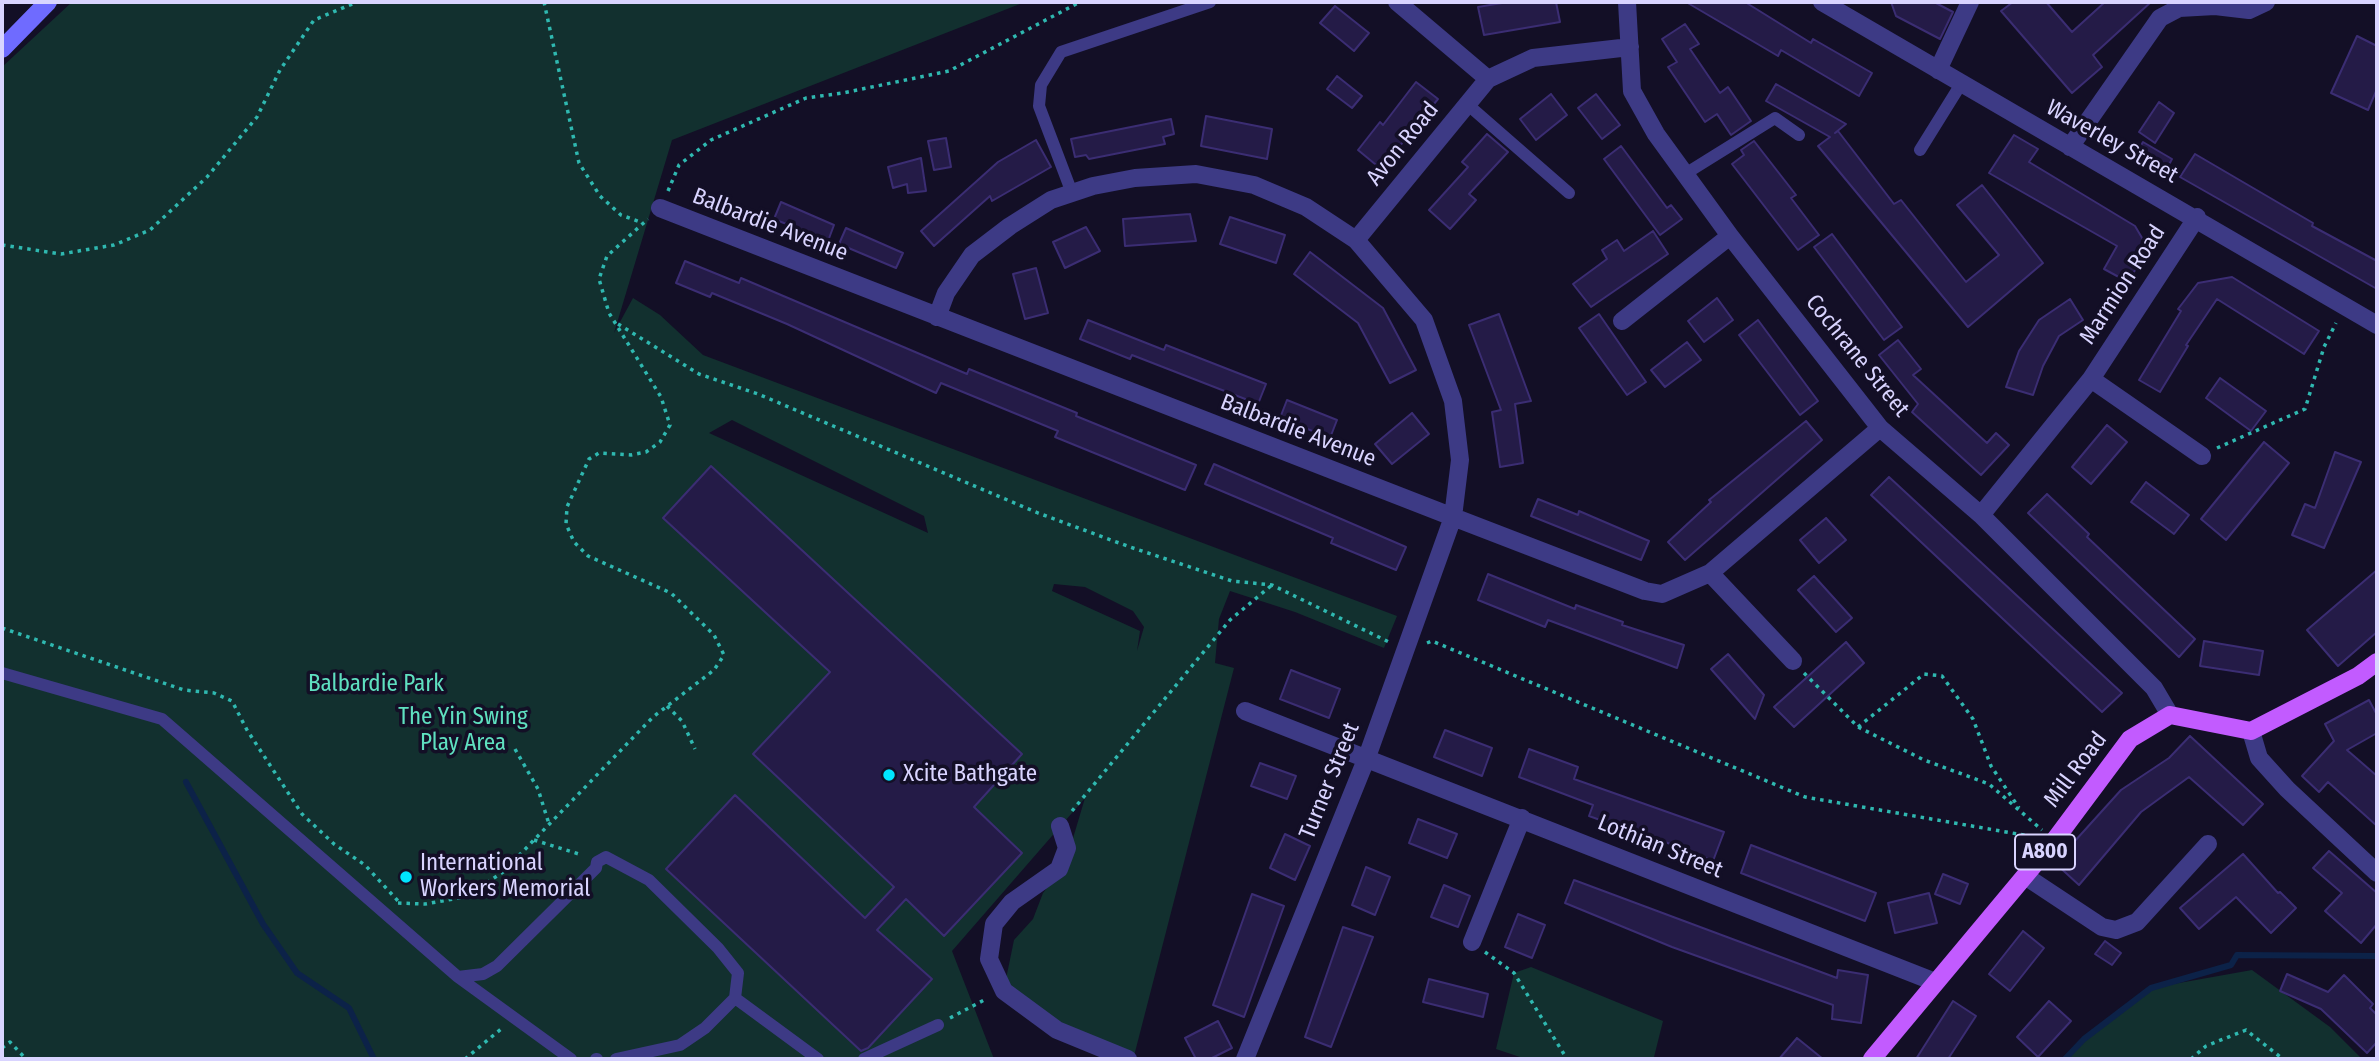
<!DOCTYPE html>
<html>
<head>
<meta charset="utf-8">
<style>
  body { margin:0 }
  #map { position:relative; width:2379px; height:1061px; overflow:hidden; background:#130f26; font-family:"Fira Sans Condensed",sans-serif }
  canvas { display:block }
  .frame { position:absolute; inset:0; border:4px solid #d9d4ff; pointer-events:none }
</style>
</head>
<body>
<div id="map">
<canvas width="2379" height="1061"></canvas>
<div class="frame"></div>
</div>
<script>
const context = document.querySelector('canvas').getContext('2d');
context.lineJoin = 'round';
function paint(path, color) { context.fillStyle = color; context.fill(path, 'evenodd'); }
const shape = rows => new Path2D(rows.map(r => 'M' + r).join(''));
function trace(path, color, width, dash) { context.strokeStyle = color; context.lineWidth = width; context.lineCap = dash ? 'butt' : 'round'; context.setLineDash(dash || []); context.stroke(path); }
function write(font, color, halo, rows, align = 'center') {
  context.font = font + ' "Fira Sans Condensed",sans-serif'; context.lineWidth = 7; context.setLineDash([]); context.textBaseline = 'middle'; context.strokeStyle = halo; context.fillStyle = color; for (const [text, x, y, turn = 0] of rows) {
    context.save(); context.translate(x, y); context.rotate((+turn || 0) * Math.PI / 180); context.textAlign = isNaN(turn) ? turn : align; if (halo) context.strokeText(text, 0, 0); context.fillText(text, 0, 0); context.restore();
  }
}
const green = shape([
  [72,2,1025,2,672,140,614,333,633,298,660,315,703,355,1397,616,1384,648,1295,612,1230,591,1219,619,1215,663,1234,668,1134,1056,1080,1036,1016,994,1006,979,1014,940,1033,919,1043,893,1065,865,1085,798,952,951,994,1059,2,1059,2,67],
  [732,420,924,516,928,533,709,433],
  [1054,584,1085,587,1133,611,1144,627,1137,651,1140,631,1052,591],
  [1531,967,1663,1021,1654,1057,1526,1059,1496,1049,1514,973],
  [2252,970,2330,1027,2362,1059,2065,1059,2084,1039,2151,988]
]);
const stream = shape([
  [186,782,263,924,297,973,349,1008,374,1059],
  [2065,1059,2084,1039,2151,988,2231,965,2237,955,2377,956]
]);
const building = shape([
  [1508,2,1556,2,1560,22,1484,35,1478,7,1508,2],
  [1686,2,1745,2,1811,43,1813,39,1872,73,1859,96,1781,50,1778,56,1686,2],
  [1891,2,1934,2,1953,12,1940,39,1896,16,1891,2],
  [2013,2,2046,2,2072,32,2105,2,2151,2,2093,55,2102,67,2072,93,2001,11,2013,2],
  [1335,6,1369,33,1354,51,1320,23,1335,6],
  [1685,24,1699,44,1690,49,1720,93,1728,87,1751,121,1731,135,1717,114,1705,122,1668,67,1677,62,1662,39,1685,24],
  [2357,36,2377,46,2377,89,2368,110,2331,93,2357,36],
  [1337,76,1362,96,1352,108,1327,89,1337,76],
  [1416,82,1438,99,1381,169,1358,150,1380,122,1383,125,1416,82],
  [1776,84,1846,124,1835,133,1838,131,1894,204,1901,200,1966,282,1999,255,1957,205,1982,185,2043,263,1968,327,1818,146,1830,137,1766,101,1776,84],
  [1551,94,1567,115,1536,140,1520,119,1551,94],
  [1596,94,1620,125,1602,139,1578,108,1596,94],
  [2159,102,2174,113,2155,143,2139,132,2159,102],
  [1206,116,1272,129,1267,159,1201,146,1206,116],
  [1171,119,1174,134,1163,137,1165,144,1089,159,1086,155,1075,157,1071,139,1171,119],
  [1487,134,1508,152,1469,194,1476,200,1450,229,1429,210,1468,167,1462,162,1487,134],
  [2014,135,2038,149,2029,162,2135,226,2148,248,2128,282,2104,269,2117,246,1989,173,2014,135],
  [946,138,951,167,934,170,928,141,946,138],
  [1036,140,1051,167,992,201,990,196,934,246,921,231,998,162,1036,140],
  [1754,141,1796,195,1791,198,1819,235,1798,250,1732,164,1744,155,1741,150,1754,141],
  [2143,142,2172,159,2163,176,2133,159,2143,142],
  [1621,146,1667,208,1671,205,1682,219,1660,235,1604,159,1621,146],
  [2195,154,2313,223,2312,226,2377,261,2377,289,2180,177,2195,154],
  [921,158,926,191,908,193,907,184,893,188,888,167,921,158],
  [781,202,834,225,828,241,774,219,781,202],
  [1190,214,1196,241,1125,246,1123,219,1190,214],
  [1230,217,1285,235,1276,263,1220,244,1230,217],
  [1086,227,1100,251,1065,268,1053,242,1086,227],
  [846,228,903,253,896,268,839,244,846,228],
  [1653,231,1668,254,1591,307,1573,284,1607,259,1602,250,1617,240,1624,251,1653,231],
  [1832,234,1902,327,1884,340,1814,247,1832,234],
  [1310,252,1383,308,1416,370,1390,383,1358,323,1294,274,1310,252],
  [685,261,739,283,741,278,967,374,969,369,1077,413,1076,416,1196,465,1185,490,1055,437,1058,431,941,383,936,393,787,324,712,293,710,297,676,283,685,261],
  [1036,268,1048,313,1025,319,1013,274,1036,268],
  [2232,277,2319,331,2304,354,2217,299,2186,345,2188,346,2160,392,2139,380,2181,311,2178,309,2198,283,2232,277],
  [1717,298,1733,320,1704,342,1688,321,1717,298],
  [2070,299,2083,320,2059,336,2043,366,2033,395,2006,387,2019,351,2039,320,2070,299],
  [1499,314,1531,401,1515,404,1523,463,1500,467,1492,412,1501,410,1469,325,1499,314],
  [1599,314,1646,382,1627,395,1579,328,1599,314],
  [1088,320,1164,350,1166,345,1266,384,1258,404,1132,355,1130,359,1080,339,1088,320],
  [1758,320,1818,401,1800,415,1739,335,1758,320],
  [1898,340,1921,369,1913,375,1987,443,1996,433,2009,445,1981,475,1912,412,1918,404,1879,355,1898,340],
  [1687,342,1701,360,1665,387,1651,370,1687,342],
  [2220,378,2266,411,2251,431,2206,398,2220,378],
  [1287,400,1337,420,1330,438,1280,418,1287,400],
  [1412,413,1429,434,1392,464,1375,444,1412,413],
  [1806,421,1822,440,1685,560,1668,542,1711,502,1709,500,1806,421],
  [2107,425,2127,442,2091,484,2072,467,2107,425],
  [2264,442,2289,463,2226,540,2201,519,2264,442],
  [2335,452,2361,462,2324,548,2292,535,2305,504,2315,508,2335,452],
  [1214,464,1406,547,1396,570,1331,543,1333,538,1205,484,1214,464],
  [711,466,1022,754,974,807,1022,853,944,936,906,899,877,930,932,979,868,1048,861,1051,666,869,735,795,865,918,894,887,753,754,830,672,663,518,711,466],
  [1889,477,2122,693,2102,712,1871,495,1889,477],
  [2146,482,2189,515,2174,534,2131,502,2146,482],
  [2047,494,2089,534,2087,537,2195,639,2179,657,2028,513,2047,494],
  [1538,499,1578,515,1579,511,1649,541,1641,560,1531,516,1538,499],
  [1826,518,1846,540,1819,563,1800,540,1826,518],
  [2377,570,2377,632,2338,666,2307,630,2377,570],
  [1488,574,1575,609,1576,605,1623,622,1622,625,1684,645,1677,668,1548,620,1545,627,1478,600,1488,574],
  [1814,576,1852,618,1836,632,1798,590,1814,576],
  [2204,641,2263,651,2259,675,2200,666,2204,641],
  [1846,642,1864,663,1794,727,1774,707,1846,642],
  [1728,654,1764,695,1755,719,1711,669,1728,654],
  [1291,670,1340,689,1329,718,1280,699,1291,670],
  [2369,700,2377,715,2377,733,2347,750,2377,776,2377,826,2328,782,2319,792,2302,776,2334,741,2325,724,2369,700],
  [1445,730,1492,748,1482,776,1434,757,1445,730],
  [2190,736,2263,804,2243,825,2189,777,2141,812,2079,885,2055,863,2121,790,2169,758,2190,736],
  [1529,749,1578,767,1574,779,1724,832,1713,861,1640,832,1639,834,1589,816,1593,805,1519,777,1529,749],
  [1260,763,1296,776,1287,799,1251,786,1260,763],
  [1418,819,1457,834,1447,858,1409,843,1418,819],
  [1285,834,1310,846,1295,880,1270,868,1285,834],
  [1751,845,1876,893,1865,921,1741,873,1751,845],
  [2329,851,2377,893,2377,924,2361,943,2325,911,2342,893,2313,868,2329,851],
  [2243,854,2278,893,2280,892,2296,908,2271,933,2236,897,2199,929,2180,908,2243,854],
  [1366,867,1390,877,1375,915,1352,905,1366,867],
  [1943,874,1968,884,1960,904,1935,894,1943,874],
  [1574,880,1837,978,1838,970,1868,975,1861,1023,1832,1019,1833,1005,1672,947,1565,903,1574,880],
  [1444,885,1470,896,1458,927,1431,917,1444,885],
  [1929,893,1937,923,1895,933,1888,903,1929,893],
  [1252,894,1284,906,1244,1017,1213,1005,1252,894],
  [1518,914,1545,925,1532,958,1505,947,1518,914],
  [1343,927,1373,937,1331,1047,1305,1037,1343,927],
  [2023,931,2044,948,2010,991,1989,974,2023,931],
  [2105,941,2121,953,2112,965,2095,954,2105,941],
  [2287,974,2328,992,2344,975,2373,1004,2370,1008,2377,1015,2377,1042,2367,1053,2321,1009,2280,991,2287,974],
  [1429,979,1488,994,1483,1017,1423,1002,1429,979],
  [1953,1001,1976,1016,1948,1059,1916,1059,1953,1001],
  [2049,1001,2071,1021,2038,1057,2017,1037,2049,1001],
  [1218,1021,1232,1048,1210,1059,1196,1059,1185,1038,1218,1021],
  [1797,1038,1823,1059,1779,1059,1797,1038]
]);
const path = shape([
  [544,2,579,163,600,196,621,215,643,223],
  [668,191,679,165,711,140,806,98,843,93,949,71,1080,2],
  [2,245,61,254,114,245,150,230,207,177,257,117,280,70,314,20,357,2],
  [618,324,699,374,758,394,1038,513,1130,547,1232,581,1272,585,1391,643],
  [2217,448,2305,409,2324,347,2336,323],
  [2,628,184,690,214,693,232,701,247,730,302,814,334,844,365,865,398,901],
  [1427,643,1432,641,1805,797,2035,837],
  [1804,673,1858,727,1924,760,1989,784,2042,830],
  [667,706,682,721,695,749],
  [1858,727,1924,674,1942,676,1973,719,1991,766,2019,808],
  [515,749,538,789,549,824],
  [1072,811,1230,620,1272,585],
  [534,840,582,855],
  [398,903,425,904,465,897,503,872,653,717,714,670,724,655,714,635,671,593,588,556,574,542,566,524,567,507,589,459,599,453,631,455,646,452,660,442,670,425,661,397,609,313,599,279,607,256,648,219],
  [1485,952,1514,973,1567,1059],
  [950,1018,986,999],
  [2,1048,10,1042,26,1059],
  [465,1059,501,1029],
  [2191,1059,2206,1046,2246,1030,2283,1059]
]);
const service = shape([
  [1467,104,1569,193],
  [1920,150,1961,84],
  [1685,174,1775,118,1799,135],
  [1072,193,1039,106,1041,85,1061,52,1210,2],
  [2,673,162,719,458,977],
  [735,998,818,1059],
  [571,1059,458,977,483,974,497,966,596,868,597,862,606,857,649,880,718,948,738,973,735,998,705,1028,680,1045,616,1059],
  [596,1059,597,1059],
  [864,1059,938,1025]
]);
const minor = shape([
  [1397,2,1488,79],
  [1627,2,1632,91,1656,134,1730,236,1880,428,1981,515,2154,688,2170,715],
  [1822,2,2377,325],
  [1938,70,1970,2],
  [2070,147,2160,18,2179,8,2215,6,2249,10,2266,2],
  [660,208,1453,517,1645,591,1662,594,1710,573,1880,428],
  [1356,240,1488,79,1533,58,1630,47],
  [937,317,946,293,972,255,1010,226,1051,200,1093,186,1135,178,1196,174,1254,185,1306,207,1356,240,1424,320,1453,401,1460,460,1453,517,1367,757,1245,1059],
  [1622,321,1730,236],
  [2091,379,2202,456],
  [1981,515,2091,379,2197,217],
  [1710,573,1793,661],
  [1245,711,1935,982],
  [1060,826,1067,848,1059,869,1012,902,994,924,989,959,1004,991,1057,1030,1128,1059],
  [2025,876,2102,927,2116,930,2137,922,2208,844],
  [1472,942,1522,818]
]);
const tertiary = shape([
  [2251,731,2259,758,2287,789,2377,873]
]);
const secondary = shape([
  [2,49,48,2]
]);
const primary = shape([
  [1872,1059,2054,841,2130,739,2170,715,2251,731,2358,676,2377,662]
]);
const markers = [
  [889,775,7,"#00e5ff"],
  [406,877,7,"#00e5ff"]
];
const shields = [
  [2045,852,60]
];
const shieldNames = [
  ["A800",2045,852]
];
const streetNames = [
  ["Waverley Street",2112,142,29],
  ["Avon Road",1403,144,-51],
  ["Balbardie Avenue",770,225,21],
  ["Marmion Road",2123,285,-57],
  ["Cochrane Street",1857,356,51],
  ["Balbardie Avenue",1298,431,21],
  ["Mill Road",2076,770,-53],
  ["Turner Street",1330,781,-68],
  ["Lothian Street",1660,847,22]
];
const parkNames = [
  ["Balbardie Park",376,685],
  ["The Yin Swing",463,718],
  ["Play Area",463,744]
];
const poiNames = [
  ["Xcite Bathgate",903,775],
  ["International",420,864],
  ["Workers Memorial",420,890]
];
paint(green, '#12302f');
trace(stream, '#0c2248', 6);
paint(building, '#241b47');
trace(building, '#3b2d73', 2);
trace(path, '#2fb8b0', 3.5, [3.5, 5]);
trace(service, '#3d3a85', 12);
trace(minor, '#3d3a85', 18);
trace(tertiary, '#3d3a85', 18);
trace(secondary, '#6f6bff', 18);
trace(primary, '#c25bff', 18);
for (const [x, y, r, color] of markers) { const dot = new Path2D(); dot.arc(x, y, r, 0, 2 * Math.PI); context.fillStyle = color; context.fill(dot); trace(dot, '#130f26', 2.5); }
for (const [x, y, w] of shields) { const box = new Path2D(); box.roundRect(x - w / 2, y - 17.5, w, 35, 5); context.fillStyle = '#130f26'; context.fill(box); trace(box, '#d9d4ff', 2); }
write('bold 21px', '#d9d4ff', null, shieldNames);
write('23px', '#d9d4ff', '#130f26', streetNames);
write('23px', '#5fe0c0', '#130f26', parkNames);
write('23px', '#d9d4ff', '#130f26', poiNames, 'left');
</script>
</body>
</html>
